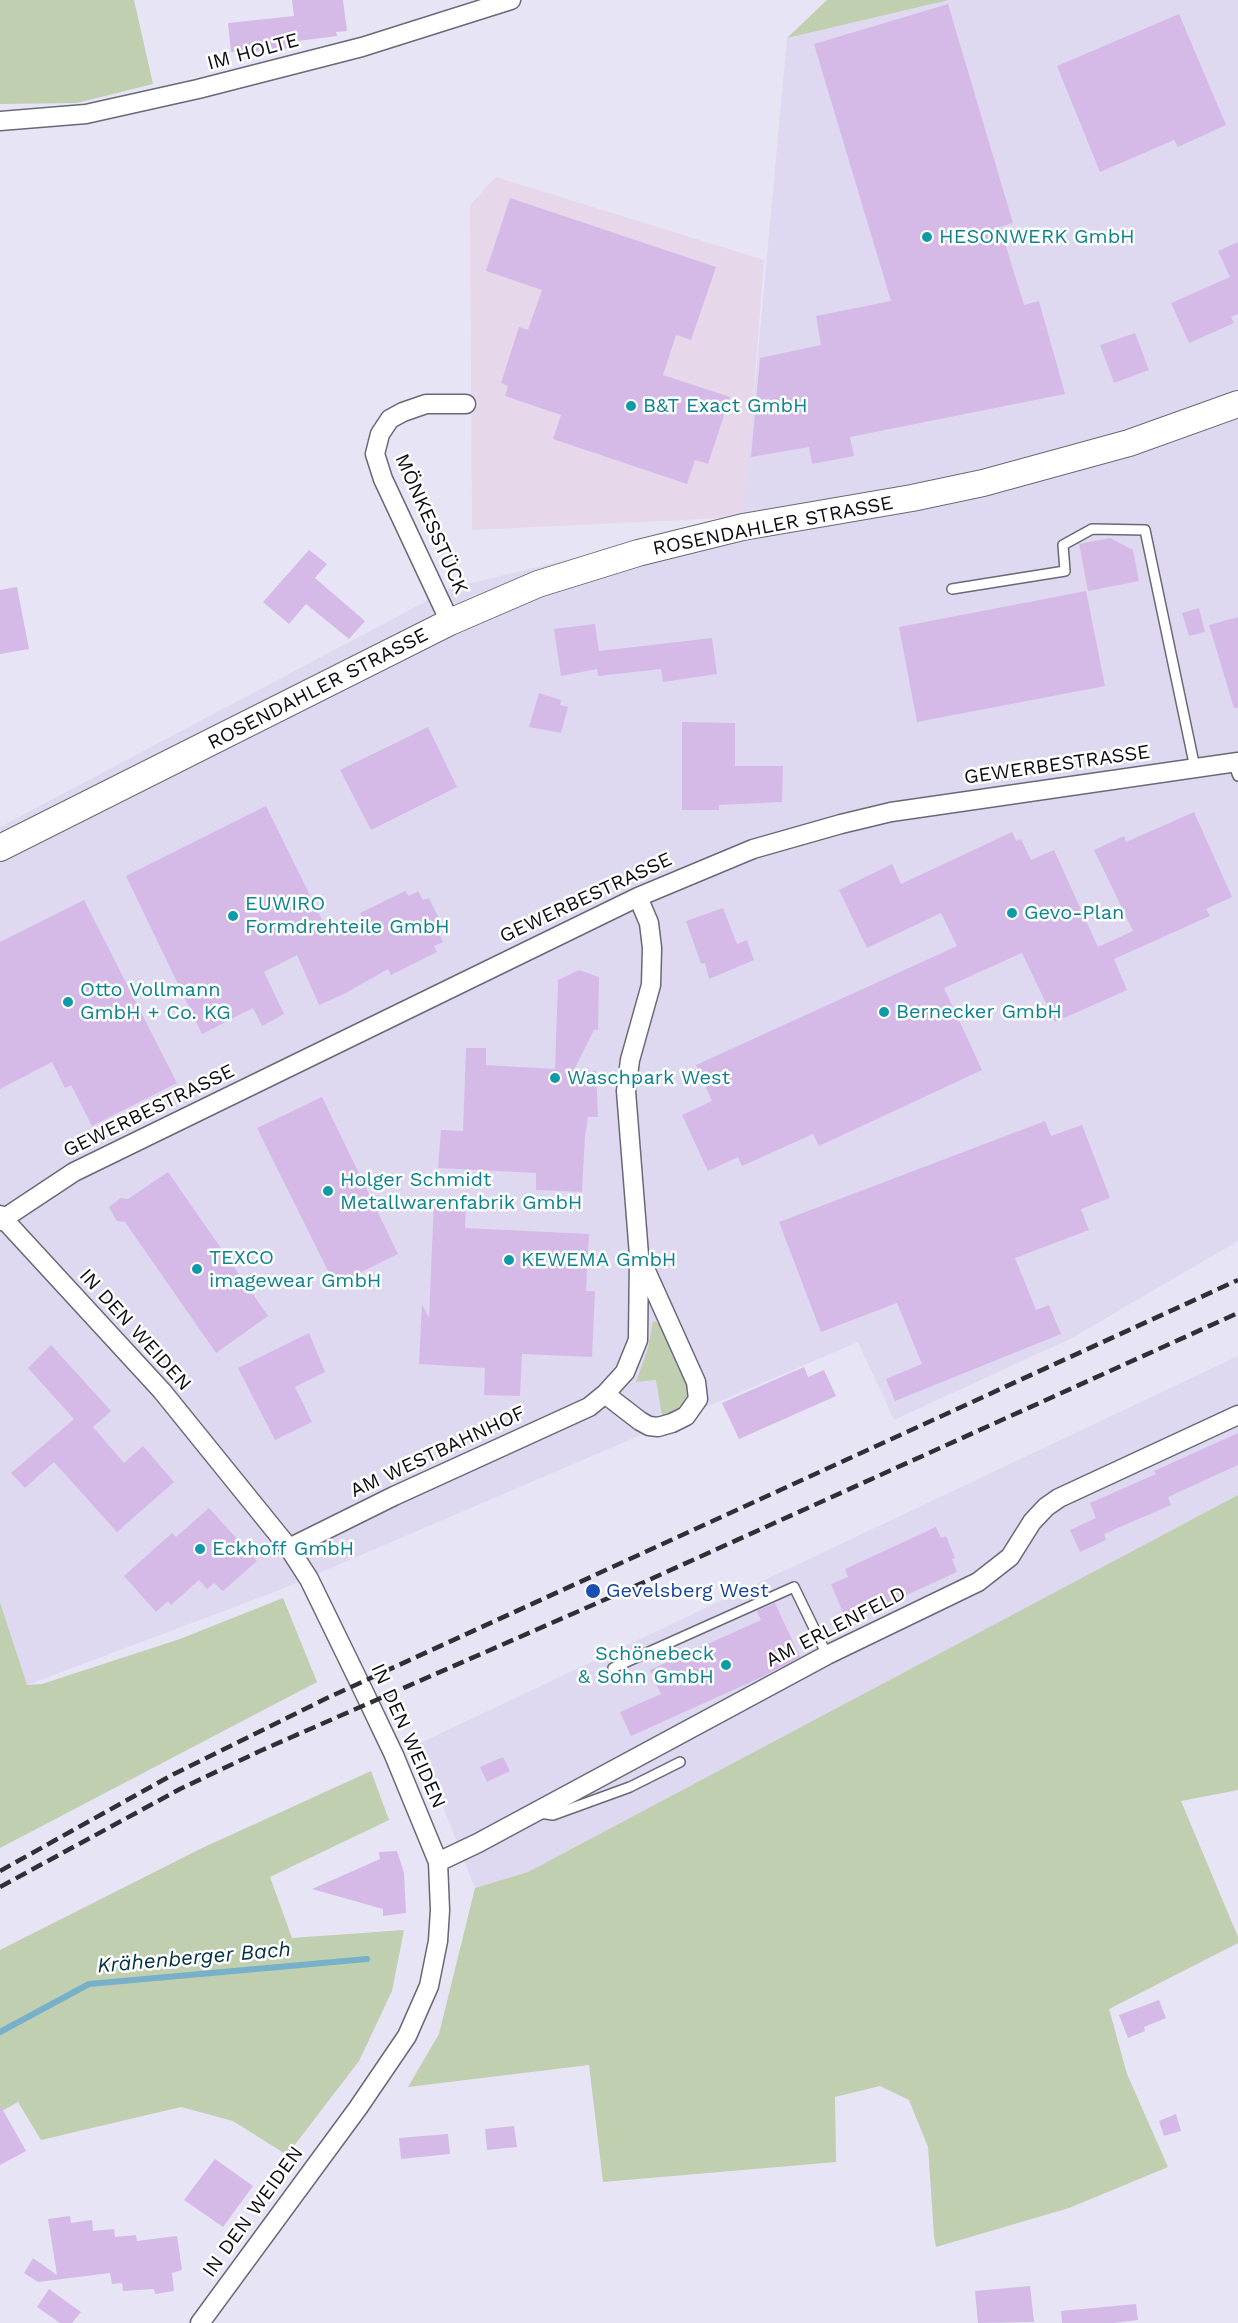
<!DOCTYPE html>
<html>
<head>
<meta charset="utf-8">
<style>
  body { margin:0 }
  canvas { display:block; background:#e7e4f5 }
</style>
</head>
<body>
<canvas width="1238" height="2323"></canvas>
<script>
const context = document.querySelector('canvas').getContext('2d');
context.lineJoin = 'round';
function paint(path, color) { context.fillStyle = color; context.fill(path, 'evenodd'); }
const shape = rows => new Path2D(rows.map(r => 'M' + r).join(''));
function trace(path, color, width, dash) { context.strokeStyle = color; context.lineWidth = width; context.lineCap = dash ? 'butt' : 'round'; context.setLineDash(dash || []); context.stroke(path); }
function write(font, color, halo, rows, align = 'center') {
  context.font = font + ' "Work Sans",sans-serif'; context.lineWidth = 5; context.setLineDash([]); context.textBaseline = 'middle'; context.strokeStyle = halo; context.fillStyle = color; for (const [text, x, y, turn = 0] of rows) {
    context.save(); context.translate(x, y); context.rotate((+turn || 0) * Math.PI / 180); context.textAlign = isNaN(turn) ? turn : align; if (halo) context.strokeText(text, 0, 0); context.fillText(text, 0, 0); context.restore();
  }
}
const commercial = shape([
  [496,177,764,260,744,517,472,530,470,205]
]);
const built = shape([
  [949,0,1238,0,1238,1241,1072,1338,894,1420,858,1342,277,1591,27,1685,0,1602,0,827,451,588,743,517,787,38],
  [1238,1356,1238,1495,528,1872,475,1888,418,1744]
]);
const green = shape([
  [0,0,134,0,153,84,77,103,0,104],
  [827,0,949,0,787,38],
  [653,1321,660,1323,686,1382,687,1396,677,1412,667,1415,662,1416,656,1380,636,1382,648,1348],
  [1238,1495,1238,1790,1181,1801,1238,1937,1238,1943,1109,2009,1127,2074,1168,2167,1069,2208,936,2247,934,2236,928,2147,909,2100,880,2086,835,2097,836,2162,603,2182,589,2065,408,2087,439,2034,475,1888,528,1872],
  [283,1598,317,1682,0,1848,0,1602,27,1685,42,1684,180,1639],
  [371,1771,389,1820,270,1877,292,1938,404,1930,392,1991,359,2061,287,2155,233,2121,181,2107,41,2140,18,2102,0,2112,0,1950,200,1849]
]);
const stream = shape([
  [0,2032,89,1984,367,1959]
]);
const building = shape([
  [292,0,343,0,347,31,336,32,337,36,290,42,291,48,251,52,250,50,231,52,228,23,294,16],
  [948,4,1013,223,1000,227,1024,305,1039,301,1065,394,850,437,854,456,812,464,809,447,751,457,760,358,821,345,816,316,891,301,814,44],
  [1179,14,1226,125,1178,147,1174,140,1100,172,1057,66],
  [510,198,716,267,691,340,676,335,663,375,730,397,708,464,695,460,687,484,553,439,561,415,505,396,508,386,501,383,519,327,528,330,542,290,486,271],
  [1238,242,1238,314,1231,317,1234,323,1189,343,1171,303,1230,277,1218,251],
  [1135,333,1149,370,1114,383,1100,345],
  [1110,538,1133,550,1139,581,1088,591,1079,544],
  [309,550,327,564,315,578,365,621,349,639,306,604,289,624,263,602],
  [17,587,29,649,0,654,0,590],
  [1086,591,1105,686,917,722,899,627],
  [1199,608,1205,632,1189,636,1182,613],
  [1238,617,1238,708,1234,708,1209,625],
  [595,624,599,651,712,638,717,674,663,682,661,669,598,676,597,669,561,676,554,629],
  [539,693,561,700,560,705,568,707,561,733,529,727],
  [682,722,735,723,735,766,783,766,782,802,719,805,719,810,682,810],
  [428,727,457,787,371,830,340,770],
  [266,806,329,934,363,919,360,913,405,891,409,896,418,891,423,900,429,898,444,929,439,933,443,942,434,946,437,952,391,975,388,969,344,994,319,1005,297,955,264,972,284,1014,262,1026,253,1008,202,1034,126,876],
  [1194,812,1232,897,1206,909,1210,916,1114,959,1127,990,1055,1022,1022,953,944,988,982,1070,819,1146,813,1134,742,1166,738,1157,708,1171,682,1115,712,1101,696,1065,957,946,941,913,867,948,839,890,892,864,901,884,1012,832,1016,841,1021,839,1031,860,1054,850,1098,947,1133,931,1094,850,1124,836,1126,842],
  [84,900,177,1083,92,1126,71,1085,65,1088,52,1062,0,1089,0,942],
  [723,908,737,944,747,940,754,960,709,979,705,963,701,964,686,921],
  [579,970,599,977,598,1030,594,1030,574,1070,596,1071,598,1117,588,1117,585,1137,582,1192,536,1190,536,1173,438,1168,441,1130,463,1131,466,1048,486,1048,486,1065,555,1069,558,980],
  [322,1097,398,1254,335,1285,257,1128],
  [1045,1121,1051,1136,1082,1125,1110,1198,1081,1209,1089,1230,1015,1258,1036,1310,1049,1305,1061,1334,895,1401,886,1379,922,1364,897,1303,821,1332,779,1222],
  [168,1172,268,1316,216,1353,125,1222,117,1221,109,1207,121,1198,128,1199],
  [434,1201,466,1204,465,1228,589,1234,586,1291,595,1291,592,1357,522,1354,520,1396,484,1395,485,1368,419,1364,422,1304,429,1318],
  [309,1333,325,1372,295,1387,312,1422,275,1440,238,1368],
  [51,1345,111,1411,93,1427,124,1463,143,1446,174,1482,117,1532,54,1462,25,1488,11,1473,74,1419,28,1368],
  [804,1367,808,1377,824,1370,836,1396,739,1439,722,1403],
  [1238,1433,1238,1465,1168,1497,1171,1505,1104,1534,1106,1540,1080,1552,1070,1530,1096,1518,1090,1503,1156,1474,1154,1471],
  [209,1508,257,1561,223,1591,214,1583,207,1589,199,1580,171,1605,168,1601,156,1612,124,1576,172,1533,176,1537],
  [936,1527,941,1538,946,1536,955,1558,952,1559,957,1572,865,1614,862,1606,844,1615,831,1584,848,1577,845,1569],
  [775,1603,800,1657,762,1677,631,1736,620,1712,661,1694,650,1670,761,1620,757,1611],
  [503,1757,510,1771,487,1782,480,1767],
  [397,1851,404,1873,406,1913,383,1916,383,1909,312,1889,380,1859,379,1852],
  [1159,2000,1166,2018,1144,2027,1145,2031,1128,2038,1119,2015],
  [0,2105,26,2151,0,2165],
  [1176,2114,1181,2131,1164,2136,1159,2121],
  [514,2126,517,2147,487,2150,485,2129],
  [448,2134,450,2154,401,2159,399,2138],
  [215,2159,253,2186,223,2227,184,2200],
  [70,2216,71,2223,92,2220,93,2231,114,2229,115,2237,136,2235,137,2241,177,2236,182,2270,172,2273,174,2291,155,2294,154,2289,123,2291,122,2283,112,2284,110,2273,38,2282,24,2273,33,2258,57,2275,48,2219],
  [1030,2286,1034,2322,978,2323,975,2291],
  [49,2289,81,2312,72,2323,60,2323,37,2307],
  [1136,2304,1138,2320,1114,2323,1062,2323,1061,2311]
]);
const lane = shape([
  [952,589,1065,571,1063,545,1092,529,1145,530,1195,768],
  [1233,763,1238,776],
  [613,1668,794,1587,827,1655],
  [539,1813,553,1815,630,1787,680,1762]
]);
const street = shape([
  [0,121,86,114,198,89,362,47,511,0],
  [450,622,383,479,375,454,380,434,390,419,403,412,426,404,466,404],
  [0,1215,162,1391,289,1548,309,1579,364,1692,394,1755,438,1862,440,1910,438,1941,429,1986,407,2036,358,2108,200,2323],
  [0,1221,74,1172,638,897,753,849,841,824,891,812,1238,762],
  [605,1394,640,1421,649,1426,658,1427,672,1423,686,1416,698,1399,696,1382,642,1262],
  [289,1548,394,1496,589,1407,605,1394,625,1372,638,1340,639,1255,626,1091,630,1060,651,985,652,948,649,923,638,897],
  [438,1862,478,1843,827,1655,978,1582,1010,1557,1032,1522,1046,1507,1059,1498,1238,1415]
]);
const secondary = shape([
  [0,848,450,622,538,584,638,553,743,527,912,498,983,483,1129,443,1238,404]
]);
const rail = shape([
  [0,1871,172,1775,327,1698,1238,1280],
  [0,1887,180,1789,260,1751,620,1593,1238,1313]
]);
const markers = [
  [927,237,6,"#0f9aa8"],
  [631,406,6,"#0f9aa8"],
  [1012,913,6,"#0f9aa8"],
  [233,916,6,"#0f9aa8"],
  [68,1002,6,"#0f9aa8"],
  [884,1012,6,"#0f9aa8"],
  [555,1078,6,"#0f9aa8"],
  [328,1191,6,"#0f9aa8"],
  [509,1260,6,"#0f9aa8"],
  [197,1269,6,"#0f9aa8"],
  [200,1549,6,"#0f9aa8"],
  [593,1591,8,"#1a4fb4"],
  [726,1665,6,"#0f9aa8"]
];
const streetNames = [
  ["IM HOLTE",253,52,-15],
  ["MÖNKESSTÜCK",431,524,66],
  ["ROSENDAHLER STRASSE",773,526,-11],
  ["ROSENDAHLER STRASSE",318,689,-27],
  ["GEWERBESTRASSE",1057,765,-8],
  ["GEWERBESTRASSE",586,898,-25],
  ["GEWERBESTRASSE",149,1111,-26],
  ["IN DEN WEIDEN",135,1330,48],
  ["AM WESTBAHNHOF",438,1452,-25],
  ["AM ERLENFELD",836,1627,-27],
  ["IN DEN WEIDEN",408,1736,66],
  ["IN DEN WEIDEN",253,2212,-54]
];
const cultureNames = [
  ["HESONWERK GmbH",939,237],
  ["B&T Exact GmbH",643,406],
  ["EUWIRO",245,904],
  ["Formdrehteile GmbH",245,927],
  ["Gevo-Plan",1024,913],
  ["Otto Vollmann",80,990],
  ["GmbH + Co. KG",80,1013],
  ["Bernecker GmbH",896,1012],
  ["Waschpark West",567,1078],
  ["Holger Schmidt",340,1180],
  ["Metallwarenfabrik GmbH",340,1203],
  ["TEXCO",209,1258],
  ["imagewear GmbH",209,1281],
  ["KEWEMA GmbH",521,1260],
  ["Eckhoff GmbH",212,1549],
  ["Schönebeck",714,1654,"right"],
  ["& Sohn GmbH",714,1677,"right"]
];
const transitNames = [
  ["Gevelsberg West",606,1591]
];
const waterNames = [
  ["Krähenberger Bach",194,1958,-5]
];
paint(commercial, '#e6d7ea');
paint(built, '#ded9f1');
paint(green, '#bfcfb0');
trace(stream, '#78b0ca', 6);
paint(building, '#d5bae8');
trace(lane, '#6a6876', 12);
trace(street, '#6a6876', 21);
trace(secondary, '#6a6876', 28);
trace(lane, '#fff', 9);
trace(street, '#fff', 18);
trace(secondary, '#fff', 26);
trace(rail, '#302f36', 4.5, [12, 6]);
for (const [x, y, r, color] of markers) { const dot = new Path2D(); dot.arc(x, y, r, 0, 2 * Math.PI); context.fillStyle = color; context.fill(dot); trace(dot, '#fff', 2); }
write('20px', '#0d0c11', '#fff', streetNames);
write('20px', '#0d838f', '#fff', cultureNames, 'left');
write('20px', '#164399', '#fff', transitNames, 'left');
write('italic 21px', '#003244', '#fff', waterNames);
</script>
</body>
</html>
